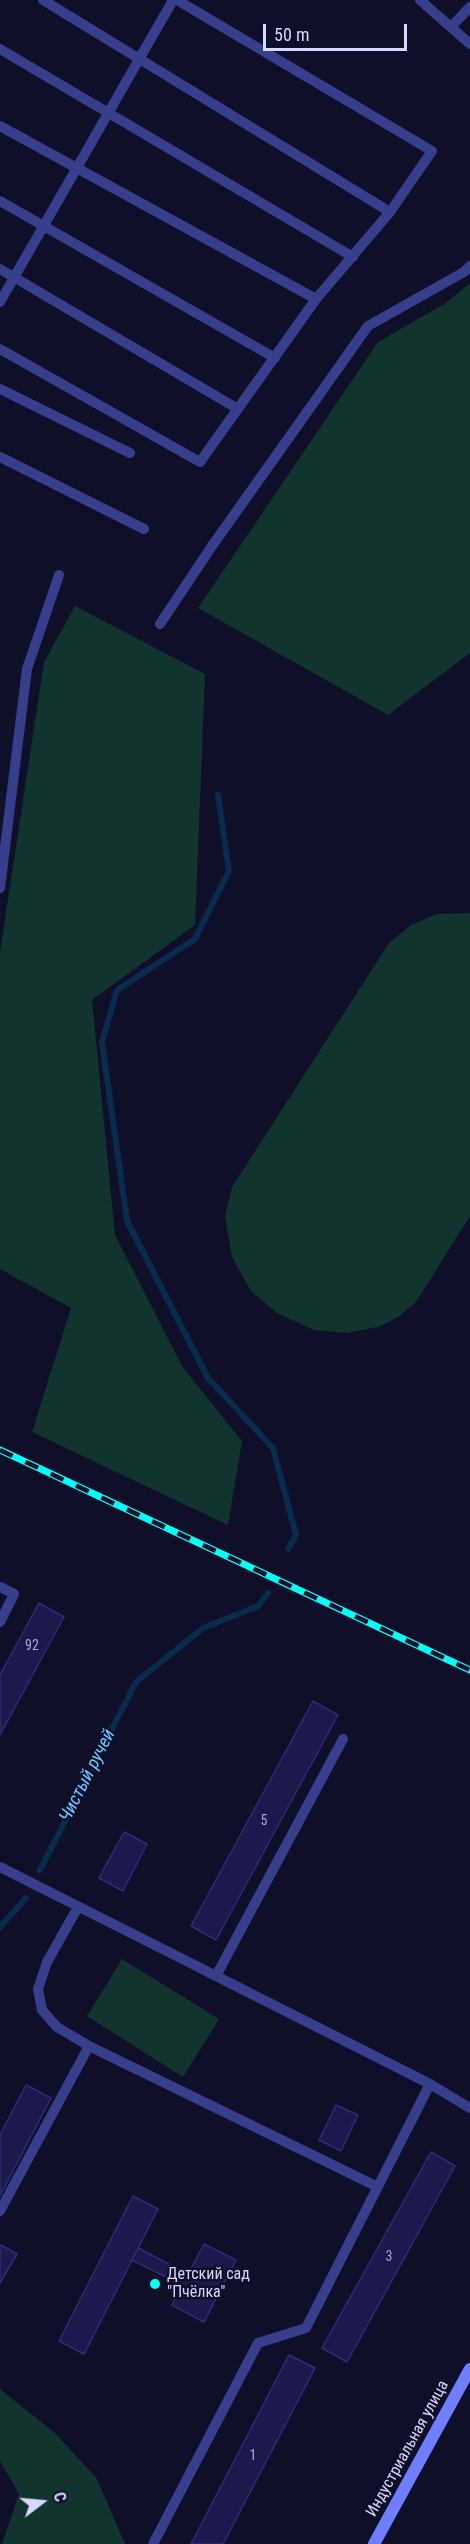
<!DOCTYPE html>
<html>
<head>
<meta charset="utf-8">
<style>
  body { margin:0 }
  #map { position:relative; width:470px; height:2544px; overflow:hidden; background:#100f2a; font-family:"Roboto Condensed",sans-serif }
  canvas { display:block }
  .north { position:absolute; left:12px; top:2472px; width:60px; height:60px; -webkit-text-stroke:4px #100f2a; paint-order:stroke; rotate:74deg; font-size:16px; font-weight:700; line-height:24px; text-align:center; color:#d7d8ff }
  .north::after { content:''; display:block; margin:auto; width:21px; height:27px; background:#d7d8ff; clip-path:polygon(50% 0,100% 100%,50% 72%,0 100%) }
  .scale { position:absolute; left:263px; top:24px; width:144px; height:27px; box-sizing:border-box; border:3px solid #d7d8ff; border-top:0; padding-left:8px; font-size:18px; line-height:21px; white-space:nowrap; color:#d7d8ff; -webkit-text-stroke:4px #100f2a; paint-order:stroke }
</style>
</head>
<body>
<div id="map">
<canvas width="470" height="2544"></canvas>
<div class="north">С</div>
<div class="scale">50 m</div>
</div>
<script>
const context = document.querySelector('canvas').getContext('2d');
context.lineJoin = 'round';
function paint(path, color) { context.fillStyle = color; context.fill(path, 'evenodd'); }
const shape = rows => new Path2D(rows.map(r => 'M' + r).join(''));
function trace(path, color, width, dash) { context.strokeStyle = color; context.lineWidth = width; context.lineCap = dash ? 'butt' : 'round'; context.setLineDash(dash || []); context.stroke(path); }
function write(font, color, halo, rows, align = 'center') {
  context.font = font + ' "Roboto Condensed",sans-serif'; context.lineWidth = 5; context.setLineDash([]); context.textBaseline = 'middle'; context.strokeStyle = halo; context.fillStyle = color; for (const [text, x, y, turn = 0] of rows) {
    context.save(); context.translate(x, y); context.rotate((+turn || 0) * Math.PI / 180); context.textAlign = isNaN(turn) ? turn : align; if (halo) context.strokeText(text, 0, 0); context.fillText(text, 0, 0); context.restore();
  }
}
const green = shape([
  [470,283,470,653,388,715,198,608,378,342,446,303],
  [75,606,205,674,195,925,92,1000,115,1235,182,1366,242,1441,228,1525,32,1432,71,1308,0,1269,0,952,44,662],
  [470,913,470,1216,416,1302,398,1317,378,1327,347,1333,314,1330,277,1313,251,1291,232,1257,225,1217,232,1187,389,943,411,925,437,914],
  [122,1959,219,2019,183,2077,87,2016],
  [0,2389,55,2433,97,2479,125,2544,2,2544,19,2494,0,2461]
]);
const stream = shape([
  [218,795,229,871,195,939,117,990,102,1042,127,1221,208,1378,273,1448,296,1535,288,1549],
  [40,1870,136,1682,203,1628,258,1606,268,1593],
  [0,1927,26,1898]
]);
const building = shape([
  [39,1603,64,1617,0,1735,0,1675,39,1603],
  [313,1701,338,1715,216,1940,191,1926,313,1701],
  [124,1832,147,1844,123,1891,99,1878,124,1832],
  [26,2085,51,2098,0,2196,0,2135,26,2085],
  [336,2105,358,2115,341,2151,319,2140,336,2105],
  [431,2152,455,2166,347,2362,322,2348,431,2152],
  [133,2196,158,2209,84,2354,59,2341,133,2196],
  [204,2244,236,2260,204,2322,172,2305,182,2285,132,2260,138,2248,188,2274,204,2244],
  [1,2245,17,2254,0,2283,0,2247,1,2245],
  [289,2355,315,2368,223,2544,191,2544,289,2355]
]);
const lane = shape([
  [43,0,390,212],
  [420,0,470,44],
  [451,27,470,7],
  [0,49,353,257],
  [0,126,316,299],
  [0,201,275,358],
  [0,269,238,409],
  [0,302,173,0],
  [0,349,200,462,316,299,390,212,432,151,177,0],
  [0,389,130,453],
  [0,457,144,529],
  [160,624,212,546,368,326,464,272,470,266],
  [0,888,27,669,59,575],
  [0,1587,14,1594,0,1622],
  [0,1867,430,2084,470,2108],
  [78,1907,47,1962,38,1989,42,2010,57,2027,89,2046,378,2187],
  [216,1976,343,1739],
  [0,2211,89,2046],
  [153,2544,258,2343,306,2328,430,2084]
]);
const secondary = shape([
  [374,2544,470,2369]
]);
const rail = shape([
  [0,1450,470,1670]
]);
const markers = [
  [155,2284,6,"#03fff7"]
];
const numberNames = [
  ["92",32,1646],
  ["5",264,1821],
  ["3",389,2257],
  ["1",253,2456]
];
const poiNames = [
  ["Детский сад",167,2275],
  ["\"Пчёлка\"",167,2293]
];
const streetNames = [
  ["Индустриальная улица",408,2449,-61]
];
const waterNames = [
  ["Чистый ручей",88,1776,-63]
];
paint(green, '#11342e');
trace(stream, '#092b4e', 6);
paint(building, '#1d194c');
trace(building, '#2f2a79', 1.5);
trace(lane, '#373f8c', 10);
trace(secondary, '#6e7eff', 12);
trace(rail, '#03fff7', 7);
trace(rail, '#100f2a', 4.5, [14]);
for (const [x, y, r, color] of markers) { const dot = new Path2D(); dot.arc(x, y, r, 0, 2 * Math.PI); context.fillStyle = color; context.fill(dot); trace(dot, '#100f2a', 2); }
write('14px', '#a8a8d2', null, numberNames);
write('16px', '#d7d8ff', '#100f2a', poiNames, 'left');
write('16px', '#d7d8ff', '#100f2a', streetNames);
write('italic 18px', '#65ccff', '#100f2a', waterNames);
</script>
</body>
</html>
